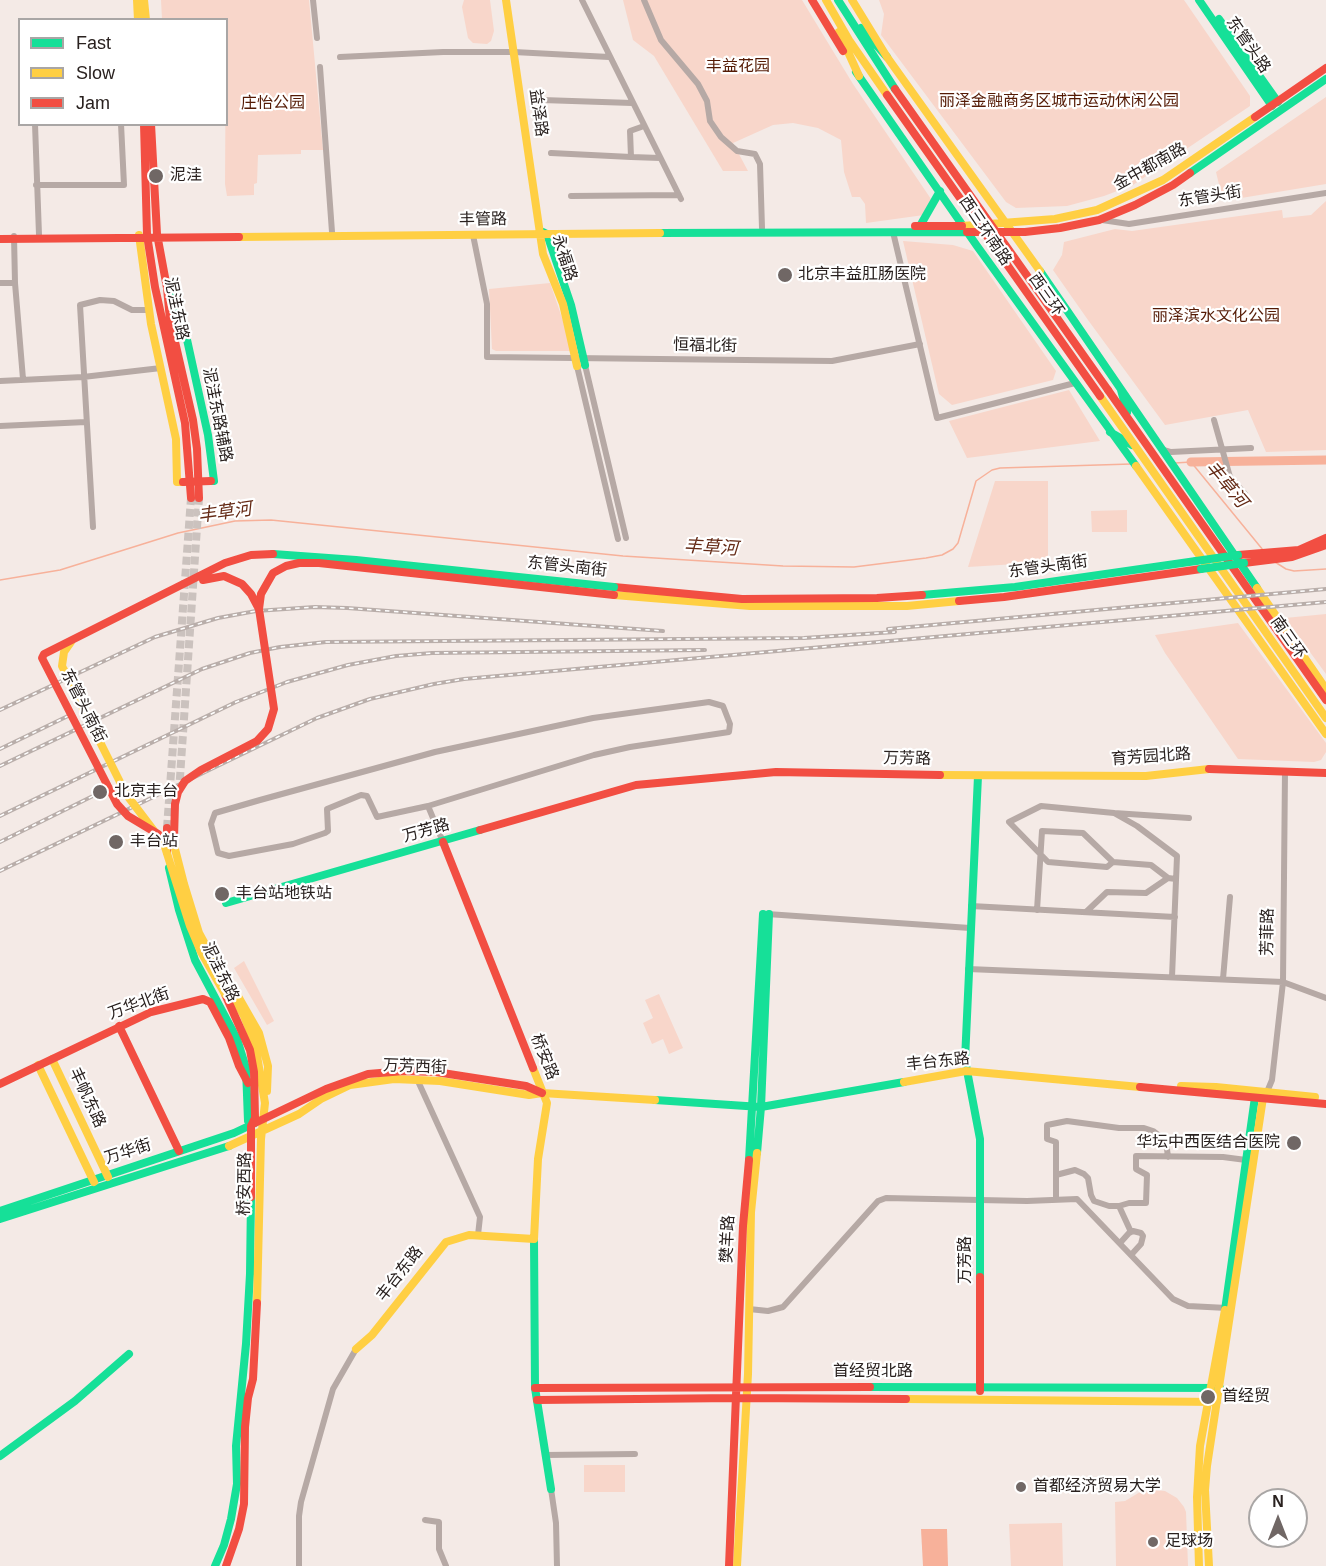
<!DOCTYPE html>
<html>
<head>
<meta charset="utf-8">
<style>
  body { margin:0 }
  #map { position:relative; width:1326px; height:1566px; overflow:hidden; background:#f4eae6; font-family:Helvetica,sans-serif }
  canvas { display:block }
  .legend { position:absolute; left:18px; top:18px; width:210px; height:108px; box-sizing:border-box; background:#fff; border:2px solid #a9a6a5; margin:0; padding:8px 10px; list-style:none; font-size:18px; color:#29211f }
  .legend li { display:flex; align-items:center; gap:12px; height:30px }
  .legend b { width:30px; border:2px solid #a9a6a5 }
  .north { position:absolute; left:1248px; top:1488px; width:60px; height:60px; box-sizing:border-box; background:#fff; border:2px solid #a9a6a5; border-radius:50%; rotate:0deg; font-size:16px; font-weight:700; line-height:24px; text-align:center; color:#29211f }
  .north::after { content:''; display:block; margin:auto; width:21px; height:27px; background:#706765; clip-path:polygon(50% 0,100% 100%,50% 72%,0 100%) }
</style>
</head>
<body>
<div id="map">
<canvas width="1326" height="1566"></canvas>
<ul class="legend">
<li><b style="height:8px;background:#16e098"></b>Fast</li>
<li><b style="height:8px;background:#ffcf43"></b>Slow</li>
<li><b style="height:8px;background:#f24e42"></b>Jam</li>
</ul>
<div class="north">N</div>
</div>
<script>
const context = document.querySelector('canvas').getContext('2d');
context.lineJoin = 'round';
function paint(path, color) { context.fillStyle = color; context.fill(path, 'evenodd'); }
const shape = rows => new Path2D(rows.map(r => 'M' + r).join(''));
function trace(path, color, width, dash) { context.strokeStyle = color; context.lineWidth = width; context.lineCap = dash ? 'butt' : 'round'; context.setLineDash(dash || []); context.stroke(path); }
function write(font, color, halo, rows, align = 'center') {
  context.font = font + ' Helvetica,"Noto Sans SC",sans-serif'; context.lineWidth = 4.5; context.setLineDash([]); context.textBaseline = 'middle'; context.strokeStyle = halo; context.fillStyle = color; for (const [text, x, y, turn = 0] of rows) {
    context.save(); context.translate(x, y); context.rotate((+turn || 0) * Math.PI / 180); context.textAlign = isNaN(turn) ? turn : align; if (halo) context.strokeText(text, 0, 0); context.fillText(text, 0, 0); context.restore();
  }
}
const green = shape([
  [161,0,309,0,323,150,301,150,301,154,258,155,257,183,254,184,254,195,227,196,225,184,226,20,162,19],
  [464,0,490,0,494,31,491,41,487,44,473,43,468,38,462,7],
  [623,0,802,0,853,84,931,199,924,215,866,223,865,204,860,197,852,197,844,172,841,140,818,128,793,123,773,125,733,143,748,171,723,171,654,56,633,40],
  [879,0,1184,0,1250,96,1250,106,1133,185,1104,196,1067,206,1016,208,1006,202,881,35,884,14],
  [1326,97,1326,184,1223,201,1216,172],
  [1326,201,1326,450,1266,452,1248,410,1165,425,1088,320,1053,270,1062,255,1064,242,1115,229,1132,231,1282,210,1283,218,1311,215],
  [903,241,953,245,973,251,1056,371,1053,380,952,405,939,394],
  [550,283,572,347,570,351,496,351,492,349,489,289],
  [1069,390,1100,441,967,458,949,421],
  [995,481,1048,481,1048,562,968,567],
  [1127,510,1127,532,1092,532,1091,511],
  [1326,614,1326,674,1285,618],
  [1238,623,1326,743,1326,752,1321,760,1314,762,1238,759,1165,653,1155,635],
  [244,961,274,1021,267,1025,234,968],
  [659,994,683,1048,669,1054,663,1039,652,1044,643,1023,653,1018,645,1000],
  [584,1465,625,1465,625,1492,584,1492],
  [1145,1489,1165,1491,1177,1498,1184,1507,1186,1512,1188,1566,1116,1566,1115,1502,1125,1501],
  [1062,1523,1063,1566,1011,1566,1009,1524]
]);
const water = shape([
  [921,1529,947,1529,948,1566,923,1566]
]);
const stream = shape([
  [1175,463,1191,462,1263,550],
  [1275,562,1286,569,1294,571,1326,569],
  [0,580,60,570,178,533,235,521,271,520,623,556,783,566,854,567,926,558,942,555,953,549,958,543,976,481,992,470,1000,468,1131,464]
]);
const river = shape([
  [1191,462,1326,460]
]);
const secondaryTunnel = shape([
  [179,792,199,498],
  [167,828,191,498]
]);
const street = shape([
  [313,0,317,38],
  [582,0,681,199],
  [644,0,661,40,698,84,707,101,710,121,721,137,737,151,755,154,760,164,762,228],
  [340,57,443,52,514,52,609,57],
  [320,67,332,232],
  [542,100,632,103],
  [35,124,39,235],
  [551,153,631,157,630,131,644,126],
  [631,157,660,158],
  [36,185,124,185,121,124],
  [571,196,679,195],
  [1102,220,1129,224,1326,193],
  [893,232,937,418,1075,383],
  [473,235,487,304,487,357,832,361,920,344],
  [14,236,15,283,23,379],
  [0,283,15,283],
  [585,365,626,538],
  [577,366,618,539],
  [0,381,83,377,161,368],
  [1214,420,1230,477,1245,494],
  [0,426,86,422],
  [1161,449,1171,452,1251,448],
  [93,527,80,305,100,300,114,301,132,310,146,310],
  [709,702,723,706,730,724,729,732,630,747,594,755,428,806,377,817,367,796,361,795,327,809,328,831,325,833,293,844,229,856,218,853,211,824,215,813,260,800,435,752,593,718,709,702],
  [428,806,443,842],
  [1114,813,1041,806,1009,822,1048,862,1107,867,1113,862,1151,865,1168,878,1176,879],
  [971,906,1175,917],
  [1037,910,1042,831,1083,833,1113,862],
  [1086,912,1107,892,1146,893,1168,878],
  [767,914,970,928],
  [968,969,1283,982,1326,998],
  [1172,977,1177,856,1137,826,1114,813,1189,818],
  [1223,979,1230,897],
  [417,1079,480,1217,478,1235],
  [1267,1092,1272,1080,1283,982,1285,771],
  [1056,1175,1075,1170,1084,1174,1088,1178,1091,1195,1094,1201,1109,1206,1119,1206,1129,1203,1146,1203,1147,1175,1136,1169,1136,1156,1223,1157,1246,1160],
  [1056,1200,1056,1142,1047,1139,1047,1125,1067,1121,1119,1128,1144,1128,1153,1131,1166,1141,1168,1157],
  [1119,1206,1131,1232],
  [1120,1243,1129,1233,1133,1231,1141,1233,1143,1236,1141,1244,1131,1255],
  [749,1309,768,1311,783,1307,878,1201,886,1198,1027,1201,1077,1199,1173,1299,1188,1306,1227,1308],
  [545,1455,635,1454],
  [551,1489,556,1523,557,1566],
  [425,1520,439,1522,439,1549,446,1566],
  [299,1566,299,1516,301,1502,333,1389,356,1349]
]);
const fast = shape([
  [838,0,895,89],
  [1199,0,1272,106],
  [1219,19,1278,102],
  [861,28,887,57],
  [856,72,977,246,1136,466],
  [1190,173,1326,79],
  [920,226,940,191],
  [543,232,547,234,571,305,585,365],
  [660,233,967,232],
  [1040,271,1257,588],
  [171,296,184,326,208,435,214,481,211,481],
  [1121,390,1127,412],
  [1110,432,1132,445],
  [922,595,1015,587,1196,561],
  [978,776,965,1060,980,1139,980,1277],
  [169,868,179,910,195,960,237,1039,246,1068,248,1121,251,1126],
  [226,903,480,830],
  [655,1100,761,1107,904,1082],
  [757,1153,761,1107,769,914],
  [749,1160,763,914],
  [0,1211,234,1133,255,1123],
  [0,1219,229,1146],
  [534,1239,535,1388,551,1489],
  [1225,1310,1255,1097],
  [870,1387,1220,1388],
  [0,1456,75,1401,129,1354],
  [215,1566,224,1545,231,1519,237,1484,236,1446,246,1344,250,1274,251,1197]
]);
const slow = shape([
  [137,0,138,20],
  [144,0,146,20],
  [506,0,543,254,563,304,577,366],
  [826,0,849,40,887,95],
  [852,0,887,57,1040,271],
  [839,32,859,76],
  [962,226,1055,219,1097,210,1163,180,1255,117],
  [139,235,151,324,176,439,177,482,183,482],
  [239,237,660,233],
  [1100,396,1326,718],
  [1136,466,1326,734],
  [1257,588,1326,689],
  [614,595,750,606,907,606,959,601],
  [940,775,1146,776,1209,769],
  [223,970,259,1033,268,1066,267,1091],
  [230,990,244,1016,255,1044,265,1103,261,1139,257,1303],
  [52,1059,108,1177],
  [38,1065,94,1182],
  [904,1082,966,1071,1140,1087],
  [1181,1086,1216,1087,1315,1097],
  [229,1146,299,1114,321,1099,350,1085,394,1079,440,1081,529,1095,542,1093,655,1100],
  [356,1349,372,1335,446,1242,469,1235,534,1239,538,1159,547,1103,533,1068],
  [906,1399,1217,1402],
  [737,1566,748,1374,751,1212,757,1153],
  [1199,1566,1197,1497,1200,1446,1225,1310],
  [1209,1566,1205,1490,1207,1466,1263,1098,1267,1092]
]);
const jam = shape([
  [812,0,843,51],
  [1255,117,1326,68],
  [144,124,147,235,155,287,185,423,191,498],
  [151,124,157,234,167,288,170,320,193,420,197,449,199,498],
  [915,226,962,226],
  [967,232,1025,232,1060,228,1099,220,1135,205,1173,185,1190,173],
  [0,239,239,237],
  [1108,390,1326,700],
  [1238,555,1299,550,1326,538],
  [1244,563,1292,557,1326,545],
  [614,587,742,599,877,598,922,595],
  [959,601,1004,597,1201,569],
  [1209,769,1326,773],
  [167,828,167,852],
  [480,830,636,785,776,772,940,775],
  [443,842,533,1068],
  [225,994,250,1050,254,1072,255,1118,251,1126,251,1197],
  [119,1026,179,1151],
  [0,1084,151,1012,203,999,210,1002,229,1038,239,1066,248,1083],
  [1140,1087,1326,1104],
  [255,1123,326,1089,368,1074,404,1071,436,1072,526,1086,542,1093],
  [980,1277,980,1391],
  [535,1388,870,1387],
  [537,1400,737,1398,906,1399],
  [226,1566,239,1529,244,1504,245,1427,248,1398,253,1379,257,1303],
  [729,1566,743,1226,749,1160]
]);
const rail = shape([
  [888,629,1326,589],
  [0,710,155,637,218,618,256,611,315,607,347,608,663,631],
  [0,749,68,716],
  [0,766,202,669,250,653,280,647,326,642,804,638,895,632],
  [0,816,236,702,287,682,348,665,396,656,432,653,705,650],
  [0,842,105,790],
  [0,871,317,718,370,699,434,684,464,679,1326,602]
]);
const fastBridge = shape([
  [273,554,356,560,614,587],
  [1196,561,1238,555],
  [1201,569,1244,563]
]);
const slowBridge = shape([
  [71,642,64,652,62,666,126,794,164,844,190,926,201,952,225,994],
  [174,838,174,845,184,884,199,933,230,990]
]);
const jamBridge = shape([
  [895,89,1108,390],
  [887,95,1100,396],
  [183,482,211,481],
  [259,609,261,594,273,573,286,566,299,563,319,563,614,595],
  [158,834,128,816,117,804,42,658,44,654,225,563,251,555,273,554],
  [174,838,175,804,178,792,185,781,201,770,257,741,268,729,274,709,259,609,251,594,242,584,224,576,203,580]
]);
const markers = [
  [156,176,8,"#706765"],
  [785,275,8,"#706765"],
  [100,792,8,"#706765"],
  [116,842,8,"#706765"],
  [222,894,8,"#706765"],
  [1294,1143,8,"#706765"],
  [1208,1397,8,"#706765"],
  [1021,1487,6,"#706765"],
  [1153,1542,6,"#706765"]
];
const streetNames = [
  ["东管头路",1248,45,55],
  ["益泽路",538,113,82],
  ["金中都南路",1150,167,-29],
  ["东管头街",1210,197,-9],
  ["丰管路",483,220,-1],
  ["西三环南路",985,231,56],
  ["永福路",564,258,72],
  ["西三环",1046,295,55],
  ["泥洼东路",176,309,78],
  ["恒福北街",705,346,1],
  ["泥洼东路辅路",217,415,79],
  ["东管头南街",567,567,6],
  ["东管头南街",1048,567,-8],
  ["南三环",1288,638,55],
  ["东管头南街",83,706,63],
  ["育芳园北路",1151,757,-4],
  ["万芳路",907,759,1],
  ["万芳路",426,831,-16],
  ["芳菲路",1268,932,-89],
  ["泥洼东路",220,972,64],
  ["万华北街",139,1004,-20],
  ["桥安路",544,1057,68],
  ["丰台东路",938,1062,-6],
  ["万芳西街",415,1067,2],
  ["丰帆东路",87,1098,65],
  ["万华街",128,1152,-18],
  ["桥安西路",245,1184,-89],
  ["樊羊路",728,1239,-87],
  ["万芳路",966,1260,-90],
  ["丰台东路",400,1274,-52],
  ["首经贸北路",873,1372]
];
const parkNames = [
  ["丰益花园",738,67],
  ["丽泽金融商务区城市运动休闲公园",1059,102],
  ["庄怡公园",273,104],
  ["丽泽滨水文化公园",1216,317]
];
const poiNames = [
  ["泥洼",170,176],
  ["北京丰益肛肠医院",798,275],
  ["北京丰台",114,792],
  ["丰台站",130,842],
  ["丰台站地铁站",236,894],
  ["华坛中西医结合医院",1280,1143,"right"],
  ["首经贸",1222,1397],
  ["首都经济贸易大学",1033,1487],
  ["足球场",1165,1542]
];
const waterNames = [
  ["丰草河",1226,485,50],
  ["丰草河",225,513,-8],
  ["丰草河",711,548,3]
];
paint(green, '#f8d6ca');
paint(water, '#f7b19a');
trace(stream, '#f7b19a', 1.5);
trace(river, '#f7b19a', 9);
trace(secondaryTunnel, '#cbc2be', 8, [8, 4]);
trace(street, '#b6a9a5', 6);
trace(fast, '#16e098', 8);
trace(slow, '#ffcf43', 8);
trace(jam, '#f24e42', 8);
trace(rail, '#b9aeaa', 4);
trace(rail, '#fff', 1.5, [4.5]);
trace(fastBridge, '#16e098', 8);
trace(slowBridge, '#ffcf43', 8);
trace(jamBridge, '#f24e42', 8);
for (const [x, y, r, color] of markers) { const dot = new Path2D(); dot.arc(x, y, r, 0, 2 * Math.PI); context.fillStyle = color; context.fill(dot); trace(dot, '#fff', 2); }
write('16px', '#29211f', '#fff', streetNames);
write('16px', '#551b05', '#fff', parkNames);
write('16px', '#29211f', '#fff', poiNames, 'left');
write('italic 18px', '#642914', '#fff', waterNames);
</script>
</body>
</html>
